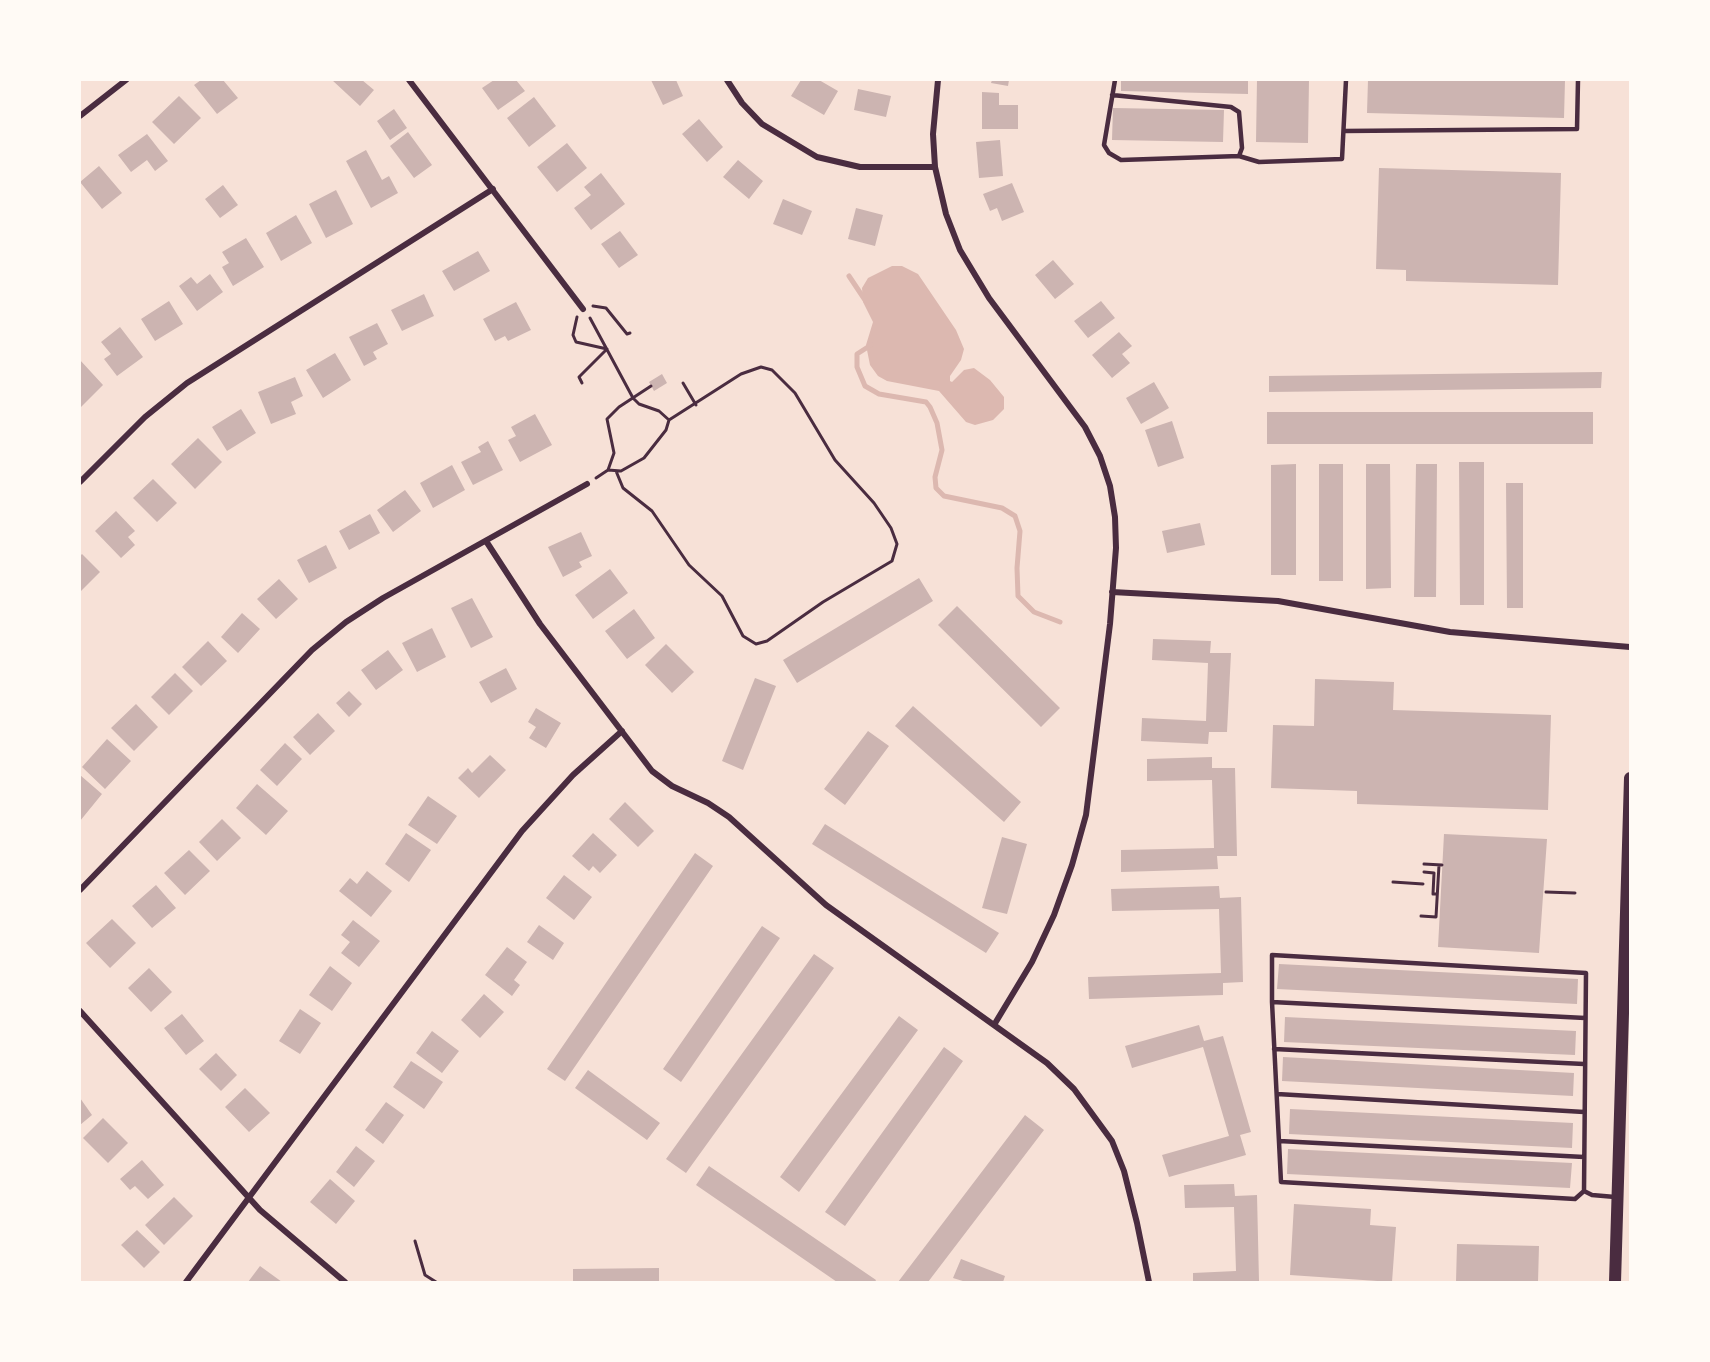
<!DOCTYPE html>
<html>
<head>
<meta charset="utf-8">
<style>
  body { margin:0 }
  #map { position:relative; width:1710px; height:1362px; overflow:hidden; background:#f7e1d7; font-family:"IBM Plex Serif",serif }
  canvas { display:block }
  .frame { position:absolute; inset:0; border:81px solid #fffaf5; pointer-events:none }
</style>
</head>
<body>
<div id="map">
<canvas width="1710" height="1362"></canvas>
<div class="frame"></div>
</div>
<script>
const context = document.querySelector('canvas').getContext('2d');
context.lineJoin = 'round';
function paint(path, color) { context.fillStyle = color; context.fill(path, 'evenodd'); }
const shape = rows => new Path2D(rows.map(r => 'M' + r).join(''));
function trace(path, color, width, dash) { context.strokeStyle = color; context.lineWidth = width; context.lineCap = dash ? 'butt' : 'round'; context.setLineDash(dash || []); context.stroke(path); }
const water = shape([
  [892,266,902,266,918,274,956,330,964,349,961,360,950,376,950,381,952,382,964,370,974,368,990,380,1004,397,1004,409,993,420,975,425,966,422,939,391,887,381,878,376,870,365,866,345,873,322,863,302,862,288,868,278]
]);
const stream = shape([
  [849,276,865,300],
  [871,345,857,354,857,367,865,386,879,394,926,402,930,407,937,423,942,450,935,477,936,488,944,496,1002,508,1015,516,1020,531,1017,568,1018,596,1034,612,1060,622]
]);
const building = shape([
  [201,80,223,80,238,98,217,114,194,85],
  [332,80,362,80,374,90,360,106],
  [494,80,516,80,525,91,498,110,482,88],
  [651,80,676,80,683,96,663,105],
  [801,80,819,80,838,91,824,115,791,96],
  [992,80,1009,80,1008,86,991,83],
  [1121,80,1248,80,1248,94,1121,91],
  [1257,80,1309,80,1308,143,1256,142],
  [1368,80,1565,80,1564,118,1367,113],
  [858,89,891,96,886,117,854,110],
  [982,92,999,93,999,105,1018,105,1018,129,982,129],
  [179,96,201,118,174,144,152,122],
  [534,97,556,126,529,147,507,118],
  [1113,108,1224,110,1223,142,1112,140],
  [394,109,407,128,390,140,377,121],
  [699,119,723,147,707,162,682,134],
  [408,132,432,165,414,178,390,146],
  [147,134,168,161,155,171,147,160,131,172,118,155],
  [1000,140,1003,176,979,178,976,142],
  [567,143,587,168,557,192,537,167],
  [366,150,382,180,389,176,398,193,371,208,346,161],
  [738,160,763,181,749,199,723,177],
  [99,166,122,193,102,209,80,182],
  [1379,168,1561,173,1558,285,1406,281,1406,270,1376,269],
  [601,173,625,204,591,230,574,208,591,195,584,187],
  [1012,183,1024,212,1002,221,997,208,990,211,983,194],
  [223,185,238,205,220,218,205,199],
  [336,190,353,224,326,238,309,204],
  [783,199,812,211,802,235,773,224],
  [856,208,883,215,875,246,848,239],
  [296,215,312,243,281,261,266,233],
  [620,231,638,255,619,268,601,244],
  [246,238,264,267,233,286,222,267,229,263,222,252],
  [478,251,490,271,454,291,442,271],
  [1053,260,1074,284,1055,299,1035,275],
  [210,274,223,292,197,311,179,286,191,277,197,284],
  [424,294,434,316,402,331,391,310],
  [169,301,183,324,155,341,141,319],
  [1101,301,1115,318,1088,338,1074,321],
  [516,302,531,330,508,341,505,336,495,341,483,319],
  [377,323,388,344,373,352,377,359,364,366,349,337],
  [120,327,143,357,117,376,104,359,111,354,101,342],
  [1119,332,1132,346,1122,354,1130,363,1112,378,1092,355],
  [335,353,351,380,323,398,306,370],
  [80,360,103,385,80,408],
  [1602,372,1601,388,1269,392,1269,376],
  [662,374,667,383,654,391,649,382],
  [295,377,303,396,291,402,296,414,271,424,258,392],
  [1154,382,1169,408,1141,424,1126,398],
  [241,409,256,433,227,451,212,427],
  [1267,412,1593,412,1593,444,1267,444],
  [535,414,552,445,520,462,508,440,516,436,511,427],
  [1172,421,1184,458,1158,467,1145,430],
  [198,438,222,462,195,489,171,464],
  [488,441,503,470,473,485,461,462,481,452,478,447],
  [1459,462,1484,462,1484,605,1460,605],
  [1296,464,1296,575,1271,575,1271,465],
  [1319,464,1343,464,1343,581,1319,581],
  [1366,464,1390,464,1391,588,1366,589],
  [1416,464,1437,464,1436,597,1414,597],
  [452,465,465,490,433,508,420,483],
  [153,479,177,503,157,522,133,498],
  [1506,483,1523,483,1523,608,1507,608],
  [405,490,421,511,393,532,377,510],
  [116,511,135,531,128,537,135,545,121,558,95,531],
  [370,514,380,533,349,550,339,531],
  [1200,523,1205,545,1167,553,1162,531],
  [581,532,592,556,579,562,582,567,563,577,548,547],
  [326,545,337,568,309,583,297,560],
  [82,554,100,572,80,592,80,556],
  [610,569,628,593,593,619,575,595],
  [919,578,933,601,797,683,783,660],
  [279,579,298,599,276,619,257,599],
  [472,598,493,637,471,648,451,608],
  [957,606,1060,708,1041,727,938,625],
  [634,609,655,638,627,659,605,631],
  [242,613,260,629,238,653,221,637],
  [432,628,446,657,417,672,402,643],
  [1153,639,1211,641,1210,653,1231,653,1227,732,1209,732,1208,744,1141,741,1142,718,1206,721,1208,663,1152,660],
  [208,641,227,661,201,686,182,667],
  [666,644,694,672,672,693,645,665],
  [388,650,403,670,376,690,361,670],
  [506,668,517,689,491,703,479,682],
  [175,673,193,691,169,715,151,697],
  [755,678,776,686,743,770,722,761],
  [1315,679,1394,682,1393,710,1551,715,1548,810,1357,804,1357,791,1271,788,1273,725,1314,726],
  [349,691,362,704,349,717,336,703],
  [136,704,158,727,134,751,111,728],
  [913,706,1021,802,1004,822,895,726],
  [536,708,561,723,546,748,529,738,536,727,528,722],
  [318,713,335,731,310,755,293,737],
  [868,731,889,746,845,805,824,789],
  [107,739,131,761,105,789,82,767],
  [285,743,302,759,277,786,260,770],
  [490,755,506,770,479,798,458,778,468,768,472,773],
  [1212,757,1212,768,1235,768,1237,856,1217,856,1218,869,1121,872,1121,850,1214,848,1212,780,1147,781,1147,759],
  [80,775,102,794,80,821],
  [257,784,288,811,266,835,236,808],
  [428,796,457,816,437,844,408,825],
  [625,802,654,831,638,847,609,819],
  [222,819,241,838,217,861,199,842],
  [825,824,999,933,986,953,812,844],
  [406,833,431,850,409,882,385,864],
  [593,833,617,855,600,873,593,866,589,871,572,856],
  [1444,834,1547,839,1539,953,1438,947],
  [1002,837,1027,844,1007,914,982,908],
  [189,850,210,871,185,895,164,873],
  [695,853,713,866,565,1081,547,1069],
  [367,871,392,891,371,917,339,891,350,878,357,884],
  [564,875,592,897,574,920,546,898],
  [156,885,176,908,152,928,132,906],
  [1219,886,1220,898,1241,897,1243,982,1223,983,1223,995,1089,999,1088,977,1221,973,1219,909,1112,911,1111,889],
  [112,919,136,943,110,968,86,943],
  [353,920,380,941,359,967,341,953,350,942,341,935],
  [539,925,564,943,553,960,527,942],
  [762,926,780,938,681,1082,663,1069],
  [507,947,527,962,514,980,520,985,512,996,485,975],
  [814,954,834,968,686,1173,666,1159],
  [1279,964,1578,979,1577,1004,1277,989],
  [330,966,352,983,332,1011,309,995],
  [149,968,172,992,151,1012,128,988],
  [484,994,504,1012,480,1038,461,1020],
  [300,1009,321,1023,300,1054,279,1041],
  [182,1014,204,1041,186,1055,164,1028],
  [899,1016,918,1030,799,1192,780,1177],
  [1285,1017,1576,1031,1575,1055,1284,1042],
  [1199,1025,1204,1041,1223,1036,1251,1132,1240,1135,1246,1155,1169,1177,1162,1155,1229,1136,1203,1047,1132,1068,1125,1046],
  [432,1031,459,1051,442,1073,416,1053],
  [944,1047,963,1061,845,1226,825,1212],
  [216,1053,237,1075,221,1091,199,1069],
  [1283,1057,1574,1073,1573,1096,1282,1081],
  [411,1061,443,1082,424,1109,393,1087],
  [588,1070,660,1123,647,1140,575,1088],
  [245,1088,270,1113,249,1132,225,1107],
  [80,1098,92,1115,80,1125],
  [386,1102,404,1115,383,1144,365,1130],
  [1290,1109,1573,1123,1572,1148,1289,1134],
  [1025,1115,1044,1130,928,1282,898,1282],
  [103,1118,128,1143,108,1163,83,1138],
  [356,1146,375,1161,354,1187,336,1172],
  [1288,1149,1572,1163,1570,1188,1287,1174],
  [142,1160,164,1185,148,1199,135,1186,130,1190,120,1179],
  [709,1166,876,1280,875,1282,837,1282,696,1185],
  [330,1179,355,1201,336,1224,310,1202],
  [1234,1184,1235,1196,1257,1195,1259,1281,1193,1282,1193,1273,1236,1271,1234,1207,1185,1208,1184,1185],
  [174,1197,193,1216,164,1245,145,1225],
  [1294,1204,1371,1209,1370,1225,1396,1227,1392,1282,1290,1275],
  [137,1230,160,1252,144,1268,121,1245],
  [1457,1244,1539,1246,1538,1282,1456,1282],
  [961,1259,1005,1276,1003,1282,966,1282,953,1278],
  [260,1266,282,1282,248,1282],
  [659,1268,659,1282,573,1282,573,1269]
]);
const path = shape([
  [593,306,606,308,627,334,630,333],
  [577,317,573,335,576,342,607,349],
  [590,318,633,398,639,404,659,411,669,420,666,430,644,458,621,471,608,470],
  [582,383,579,377,607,349],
  [683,383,696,405],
  [616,471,623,488,652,511,689,565,722,596,743,636,756,644,767,641,823,602,892,561,897,544,891,528,874,503,835,460,795,393,772,370,761,367,741,374,669,420],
  [596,478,608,470,614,453,607,419,619,407,651,386],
  [1424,864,1442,865],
  [1424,872,1434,873,1433,894,1437,894],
  [1393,882,1423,884],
  [1546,892,1575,893],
  [1421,916,1436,917,1439,865],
  [415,1241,425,1275,436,1282]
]);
const service = shape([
  [1112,95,1231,107,1239,112,1242,148,1239,156,1121,160,1109,153,1104,145,1115,80],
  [1344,131,1577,129,1578,80],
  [1239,156,1259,162,1342,159,1346,80],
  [1272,1002,1585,1018],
  [1274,1049,1584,1064],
  [1277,1094,1584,1112],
  [1279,1141,1584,1157],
  [1584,1191,1575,1199,1281,1182,1272,1002,1272,955,1586,973,1584,1191,1592,1195,1615,1197]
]);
const minor = shape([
  [409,80,583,309],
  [727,80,742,103,762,124,817,157,860,167,935,167],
  [938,80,933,134,935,167,946,214,960,250,989,298,1085,427,1100,456,1110,486,1115,517,1116,548,1110,624,1086,815,1072,865,1054,915,1032,962,994,1025],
  [80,116,126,80],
  [80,482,145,417,187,383,493,189],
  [486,541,540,624,652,771,672,786,708,803,729,817,826,905,1047,1063,1074,1089,1112,1141,1124,1171,1137,1223,1149,1282],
  [1112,592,1278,601,1450,632,1630,647],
  [80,890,312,650,346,622,383,598,587,484],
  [80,1011,260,1210,345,1282],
  [186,1282,522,831,573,775,622,731]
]);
const secondary = shape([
  [1615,1282,1630,778]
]);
paint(water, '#dcb8b0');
trace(stream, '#dcb8b0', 5);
paint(building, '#ccb4b1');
trace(path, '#4a2c40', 3);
trace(service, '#4a2c40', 4.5);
trace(minor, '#4a2c40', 6);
trace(secondary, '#4a2c40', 12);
</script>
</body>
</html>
